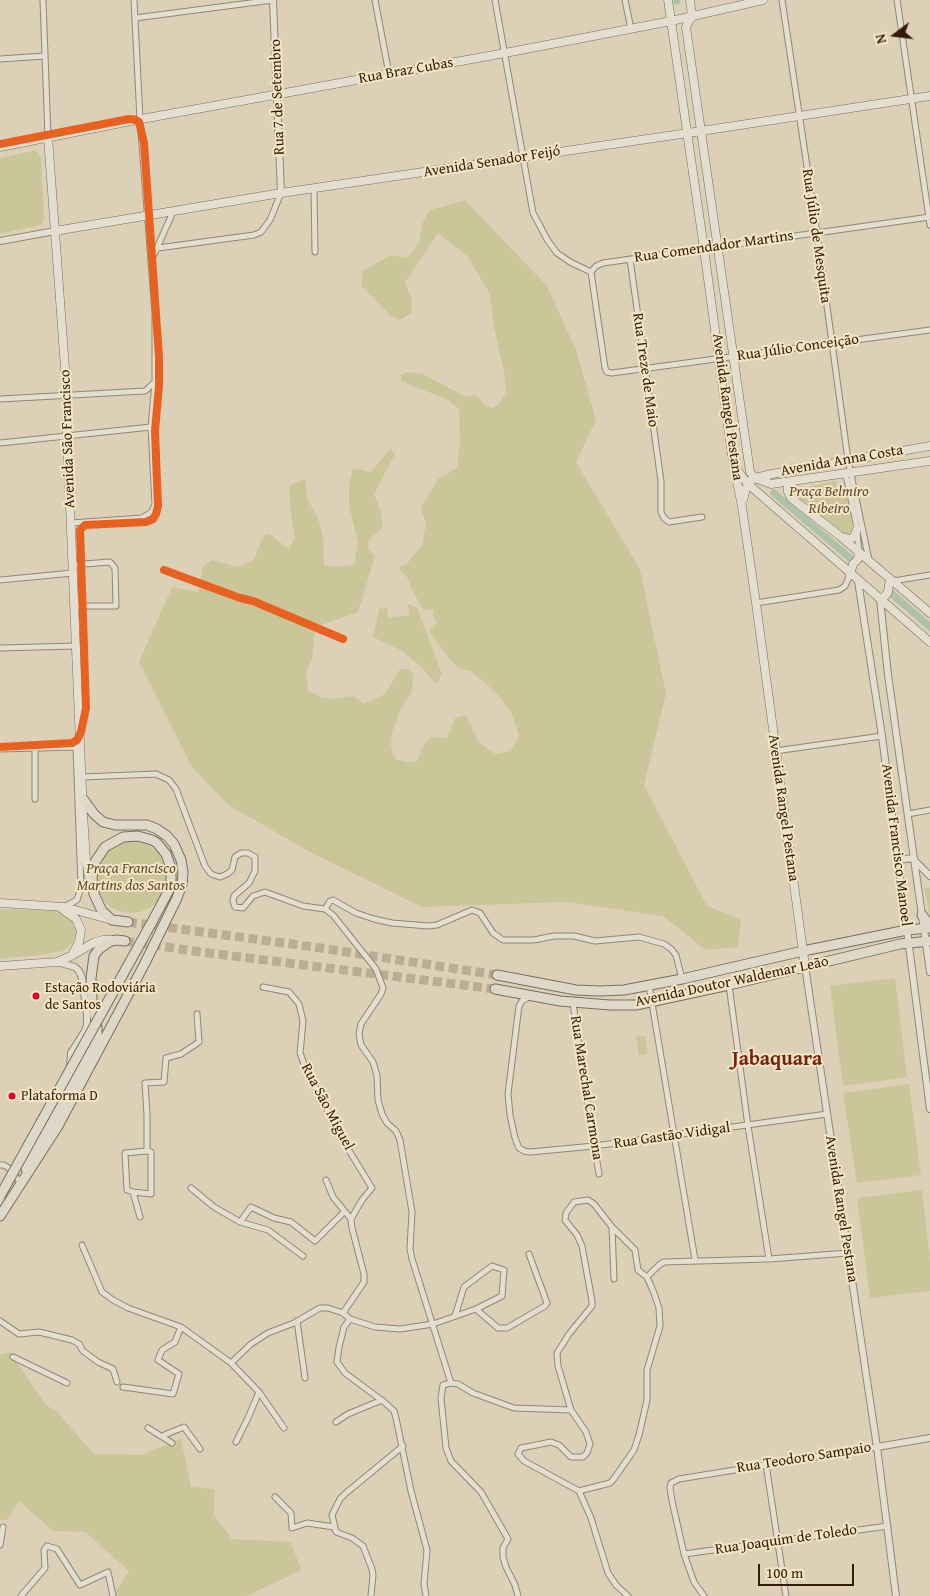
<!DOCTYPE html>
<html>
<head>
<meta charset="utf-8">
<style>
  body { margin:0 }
  #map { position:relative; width:930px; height:1596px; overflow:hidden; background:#dcd1b6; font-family:"Gentium Book Plus",serif }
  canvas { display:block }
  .north { position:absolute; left:870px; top:10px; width:50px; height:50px; -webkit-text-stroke:4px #f3e6c5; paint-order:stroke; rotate:255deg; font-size:14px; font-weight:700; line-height:20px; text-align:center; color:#361c07 }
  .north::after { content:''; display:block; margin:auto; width:18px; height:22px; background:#361c07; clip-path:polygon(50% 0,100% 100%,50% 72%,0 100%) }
  .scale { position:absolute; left:758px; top:1564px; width:96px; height:22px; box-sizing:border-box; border:2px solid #361c07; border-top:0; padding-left:6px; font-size:15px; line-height:18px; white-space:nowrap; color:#361c07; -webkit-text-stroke:4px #f3e6c5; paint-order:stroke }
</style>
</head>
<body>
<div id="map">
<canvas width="930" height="1596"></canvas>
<div class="north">N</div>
<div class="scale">100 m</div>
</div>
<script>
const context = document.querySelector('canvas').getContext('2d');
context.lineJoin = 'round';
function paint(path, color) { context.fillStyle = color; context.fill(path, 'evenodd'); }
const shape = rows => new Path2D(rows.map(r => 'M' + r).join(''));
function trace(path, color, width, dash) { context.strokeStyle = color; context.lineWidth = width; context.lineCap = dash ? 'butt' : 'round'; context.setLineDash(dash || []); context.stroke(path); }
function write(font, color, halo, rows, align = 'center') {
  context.font = font + ' "Gentium Book Plus",serif'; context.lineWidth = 4; context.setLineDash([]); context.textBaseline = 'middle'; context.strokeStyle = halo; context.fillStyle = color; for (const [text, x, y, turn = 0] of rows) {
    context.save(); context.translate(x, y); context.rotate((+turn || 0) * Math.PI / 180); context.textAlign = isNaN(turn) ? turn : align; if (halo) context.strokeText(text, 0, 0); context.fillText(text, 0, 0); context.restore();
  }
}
const green = shape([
  [33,151,36,151,41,158,44,220,41,225,0,234,0,158],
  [465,200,547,286,576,350,596,420,576,462,640,569,666,694,644,785,707,906,741,919,738,947,706,950,663,916,566,902,422,907,308,851,227,804,192,767,139,662,172,587,198,592,203,567,212,560,237,567,254,560,262,539,266,534,271,535,289,549,295,537,291,515,289,486,305,479,308,500,318,518,323,538,324,565,337,567,354,565,358,543,349,506,349,485,353,468,371,472,390,449,395,454,374,494,380,510,383,525,379,532,372,536,368,542,368,549,375,556,358,612,318,626,314,637,312,659,306,672,308,691,321,697,334,699,354,696,364,704,385,694,400,669,408,669,414,675,411,694,401,708,392,732,391,747,395,759,406,762,417,761,425,743,431,737,447,738,455,718,466,715,479,743,496,754,511,751,519,736,511,712,497,694,483,681,470,671,459,668,451,661,429,631,437,623,433,616,434,610,423,609,413,592,407,577,400,571,399,567,406,565,422,545,426,525,421,508,438,479,457,468,460,442,459,409,448,400,401,381,401,375,406,372,423,374,466,397,475,395,480,399,484,405,493,408,500,403,506,392,504,372,494,327,490,294,467,256,438,233,405,282,412,300,411,313,400,320,391,316,361,285,363,271,391,255,408,258,419,242,423,222,430,210],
  [835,481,845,489,852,527,852,534,848,537,795,497,797,490,802,488],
  [408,604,412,605,417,608,442,674,436,684,419,665,402,651,373,637,379,609,387,608,388,618,409,615],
  '95 877a36 36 0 1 1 72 0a36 36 0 1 1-72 0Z',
  [924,887,930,888,930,919],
  [0,909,57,911,67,913,74,921,78,927,76,935,73,942,63,951,40,955,0,959],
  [895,978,907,1077,843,1086,830,986],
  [645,1036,648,1054,639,1055,636,1037],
  [909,1084,921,1175,857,1183,843,1093],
  [922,1190,930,1259,930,1291,870,1298,857,1198],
  [10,1352,45,1404,57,1412,94,1454,141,1455,181,1439,191,1487,215,1489,214,1515,232,1539,291,1542,301,1570,247,1596,113,1596,129,1571,85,1532,53,1531,19,1501,7,1520,0,1520,0,1355]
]);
const canal = shape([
  [677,0,677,1],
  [774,493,850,558],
  [892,594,930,627]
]);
const primaryTunnel = shape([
  [128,922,314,947,497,975],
  [125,941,201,952,495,989]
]);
const minor = shape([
  [43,0,48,137],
  [375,0,389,74],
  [495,0,533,213,548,241,557,253,570,262,591,272,605,368,607,372,612,373,930,330],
  [625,0,631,29],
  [782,0,817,233,848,460,869,560],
  [897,0,930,225],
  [135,18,273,0],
  [0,59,45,56],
  [314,189,315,252],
  [158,248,254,235,261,232,270,220,281,193],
  [152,259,173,212],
  [630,259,661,481,661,512,664,518,669,522,702,517],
  [591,272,596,266,603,263,930,217],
  [0,399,145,391,155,382],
  [0,443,151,427],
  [844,473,847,480,856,523,859,552],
  [71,523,142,518,152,512,155,504,151,427,155,382,155,313,140,119,134,0],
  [72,565,110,562,115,568,116,606,74,606],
  [0,580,73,573],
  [893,581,930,575],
  [756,603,839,590,845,586,850,575],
  [0,648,76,646],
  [35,748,35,799],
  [0,749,77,747],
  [775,751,882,736],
  [82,777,156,774,169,780,176,789,205,866,211,874,220,877,227,874,232,870,235,857,241,853,248,853,255,857,255,871,249,883,234,896,233,901,235,907,243,908,253,896,265,892,303,906,325,909,333,915,376,969,383,988,381,994,361,1024,359,1034,361,1045,373,1062,377,1076,378,1100,382,1114,387,1123,396,1131,400,1140,412,1212,410,1249,412,1259,451,1383,458,1384,473,1393,514,1408,571,1410,586,1432,590,1444,587,1453,583,1457,571,1457,559,1445,551,1442,521,1448,518,1454,524,1461,579,1491,610,1483,613,1480,634,1450,639,1435,647,1400,647,1370,660,1326,659,1308,654,1293,647,1277,638,1270,635,1250,612,1227,594,1204,588,1200,574,1202,566,1213,565,1220,577,1235,582,1246,592,1301,592,1306,569,1334,557,1353,558,1366,571,1410],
  [908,814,930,810],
  [64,907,77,900,81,887,76,747],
  [325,909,330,901,333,900,356,913,374,919,392,923,428,926,437,925,472,910,480,913,493,933,503,940,534,940,554,936,574,936,595,941,639,937,664,944,671,949,676,955,682,979],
  [649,985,695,1260],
  [729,985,748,1126,769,1259],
  [263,987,289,992,299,1004,303,1021,300,1053,308,1075,324,1102,334,1126,372,1188,362,1200,351,1219,352,1228,364,1274,364,1282,343,1313],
  [529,997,522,1001,519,1006,508,1094,510,1115,515,1138,519,1148,524,1151,530,1152,594,1146,827,1114],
  [573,1003,587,1101,599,1174],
  [0,1165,4,1165,10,1169,20,1182],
  [326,1180,333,1197,351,1219],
  [191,1188,214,1207,240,1222,268,1230,303,1256],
  [133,1192,151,1194,151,1152,147,1151],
  [140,1217,133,1192,127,1190,125,1153,147,1151,147,1115,145,1083,164,1082,166,1058,181,1054,199,1042,197,1014],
  [240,1222,251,1207,274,1218,291,1222,315,1241,344,1212],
  [612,1227,614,1279],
  [82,1245,102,1292,113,1300,128,1308,181,1327,231,1363,259,1392,284,1428],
  [647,1277,659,1265,664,1262,769,1259,848,1253],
  [476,1309,498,1328,507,1328,545,1306,547,1303,529,1254],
  [350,1319,344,1327,339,1347,337,1362,345,1373,384,1402,394,1411,396,1418,411,1491,427,1550,424,1584,426,1596],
  [0,1321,19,1334,39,1332,72,1340,79,1344,83,1351,98,1362,113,1369,117,1382],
  [297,1321,305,1378],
  [13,1357,67,1383],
  [231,1363,251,1344,268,1333,294,1323,320,1308,328,1308,343,1313,350,1319,375,1327,400,1329,433,1324,476,1309,502,1296,504,1270,492,1266,464,1287,455,1316],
  [451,1383,443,1385,441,1398,446,1448,451,1461,481,1492,508,1539,503,1548,503,1557,506,1567,515,1585,518,1596],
  [123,1387,173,1394,179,1374,158,1360,162,1350,175,1342,181,1327],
  [336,1422,348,1414,382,1400],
  [148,1428,172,1443],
  [162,1436,184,1427,200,1449],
  [236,1442,248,1418,259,1392],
  [766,1464,786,1596],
  [579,1491,591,1518,608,1573,616,1585,628,1596],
  [275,1497,291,1513,292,1528,307,1523,334,1527],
  [0,1545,3,1527],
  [684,1554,888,1526],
  [21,1596,45,1568,44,1550,47,1546,57,1549,80,1585,108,1572,113,1596],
  [371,1596,373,1575,372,1569,363,1546,352,1538,336,1532,332,1515,340,1499,346,1493,403,1446],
  [704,1596,694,1582,684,1554,672,1501,670,1488,671,1483,679,1479,877,1447]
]);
const tertiary = shape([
  [273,0,281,193],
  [0,241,55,231],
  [858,581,882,736,930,1109],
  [880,599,888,675,930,972],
  [898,860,914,858],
  [915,861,930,876],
  [57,962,75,967,79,971,82,978,87,1015,87,1025,85,1031,71,1053,70,1069],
  [805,966,877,1447,896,1596],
  [877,1447,930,1438]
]);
const secondary = shape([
  [668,0,704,249,732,455,742,507,756,603,805,966],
  [690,0,692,16,686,27,750,472,755,478,771,484,930,461],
  [48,137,67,395,67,435,83,814,86,860,90,882],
  [0,147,136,120,505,53,671,21,763,0],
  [55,231,281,193,688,133,930,96],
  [737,470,748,484,930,642],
  [795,481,788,487,788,492,791,498,840,536,930,613],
  [743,500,746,488,750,481,755,478,772,474,930,446],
  [843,537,850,539,854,537,857,529],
  [850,575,853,564,858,559,859,552],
  [880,599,885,596,888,592,890,579],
  [0,903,64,907,112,920],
  [62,909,76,919,81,930,79,942,72,955],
  [0,966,57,962,71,956,95,942,103,940,115,940]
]);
const primary = shape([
  [922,915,930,926],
  [128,922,112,920,102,911,94,894,92,877,95,862,105,847,123,837,138,836,152,840,157,843,166,854,171,868,171,882,169,890,152,922],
  [497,975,576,990,600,991,624,990,682,979,803,951,907,930,930,928],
  [495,989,560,1001,610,1005,636,1005,729,985,900,944,930,941],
  [26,1169,29,1159,88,1054,97,1035,97,1028,92,999,91,978,94,956,99,949,109,942,116,940,125,941],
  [0,1216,58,1126,145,963,177,898,182,884,183,872,181,860,174,844,167,836,157,829,147,825,115,825,103,822,94,814,83,799]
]);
const primaryBridge = shape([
  [0,1196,152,922]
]);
const tram1 = shape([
  [0,144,129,119,136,120,139,122,144,143,159,357,159,386,155,431,158,506,156,514,153,519,146,522,85,525,80,530,86,708,81,732,77,740,72,743,0,747],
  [164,570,240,598,253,601,343,639]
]);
const markers = [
  [36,996,4.5,"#e4002b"],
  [12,1096,4.5,"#e4002b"]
];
const busNames = [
  ["Estação Rodoviária",45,988],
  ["de Santos",45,1005],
  ["Plataforma D",21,1096]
];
const streetNames = [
  ["Rua Braz Cubas",406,71,-10],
  ["Rua 7 de Setembro",278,97,-92],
  ["Avenida Senador Feijó",492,162,-9],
  ["Rua Júlio de Mesquita",816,236,82],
  ["Rua Comendador Martins",714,247,-8],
  ["Rua Júlio Conceição",798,348,-8],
  ["Rua Treze de Maio",645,370,82],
  ["Avenida Rangel Pestana",727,407,82],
  ["Avenida São Francisco",68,439,-92],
  ["Avenida Anna Costa",842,461,-10],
  ["Avenida Rangel Pestana",783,808,82],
  ["Avenida Francisco Manoel",896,845,83],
  ["Avenida Doutor Waldemar Leão",732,982,-12],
  ["Rua Marechal Carmona",586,1088,81],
  ["Rua São Miguel",327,1107,62],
  ["Rua Gastão Vidigal",672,1136,-8],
  ["Avenida Rangel Pestana",841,1209,81],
  ["Rua Teodoro Sampaio",804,1458,-9],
  ["Rua Joaquim de Toledo",786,1540,-8]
];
const parkNames = [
  ["Praça Belmiro",829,492],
  ["Ribeiro",829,509],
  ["Praça Francisco",131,869],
  ["Martins dos Santos",131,886]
];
const districtNames = [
  ["Jabaquara",777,1060]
];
paint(green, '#cbc69a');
trace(canal, '#aec2a8', 7);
trace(primaryTunnel, '#bbad93', 9, [9, 4.5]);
trace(minor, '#918775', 7);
trace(tertiary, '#918775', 8);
trace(secondary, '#786f5e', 9);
trace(primary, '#786f5e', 11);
trace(minor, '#e3ded0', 5);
trace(tertiary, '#e3ded0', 6);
trace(secondary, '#e3ded0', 8);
trace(primary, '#ded8c8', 9);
trace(primaryBridge, '#786f5e', 11, []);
trace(primaryBridge, '#ded8c8', 9);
trace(tram1, '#e96121', 8);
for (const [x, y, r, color] of markers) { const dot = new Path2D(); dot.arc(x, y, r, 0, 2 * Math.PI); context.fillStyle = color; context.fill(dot); trace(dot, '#f3e6c5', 2); }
write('14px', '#361c07', '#f3e6c5', busNames, 'left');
write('15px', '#361c07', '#f3e6c5', streetNames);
write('italic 15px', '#5e4c2c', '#f3e6c5', parkNames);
write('bold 20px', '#7a1f14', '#f3e6c5', districtNames);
</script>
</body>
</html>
